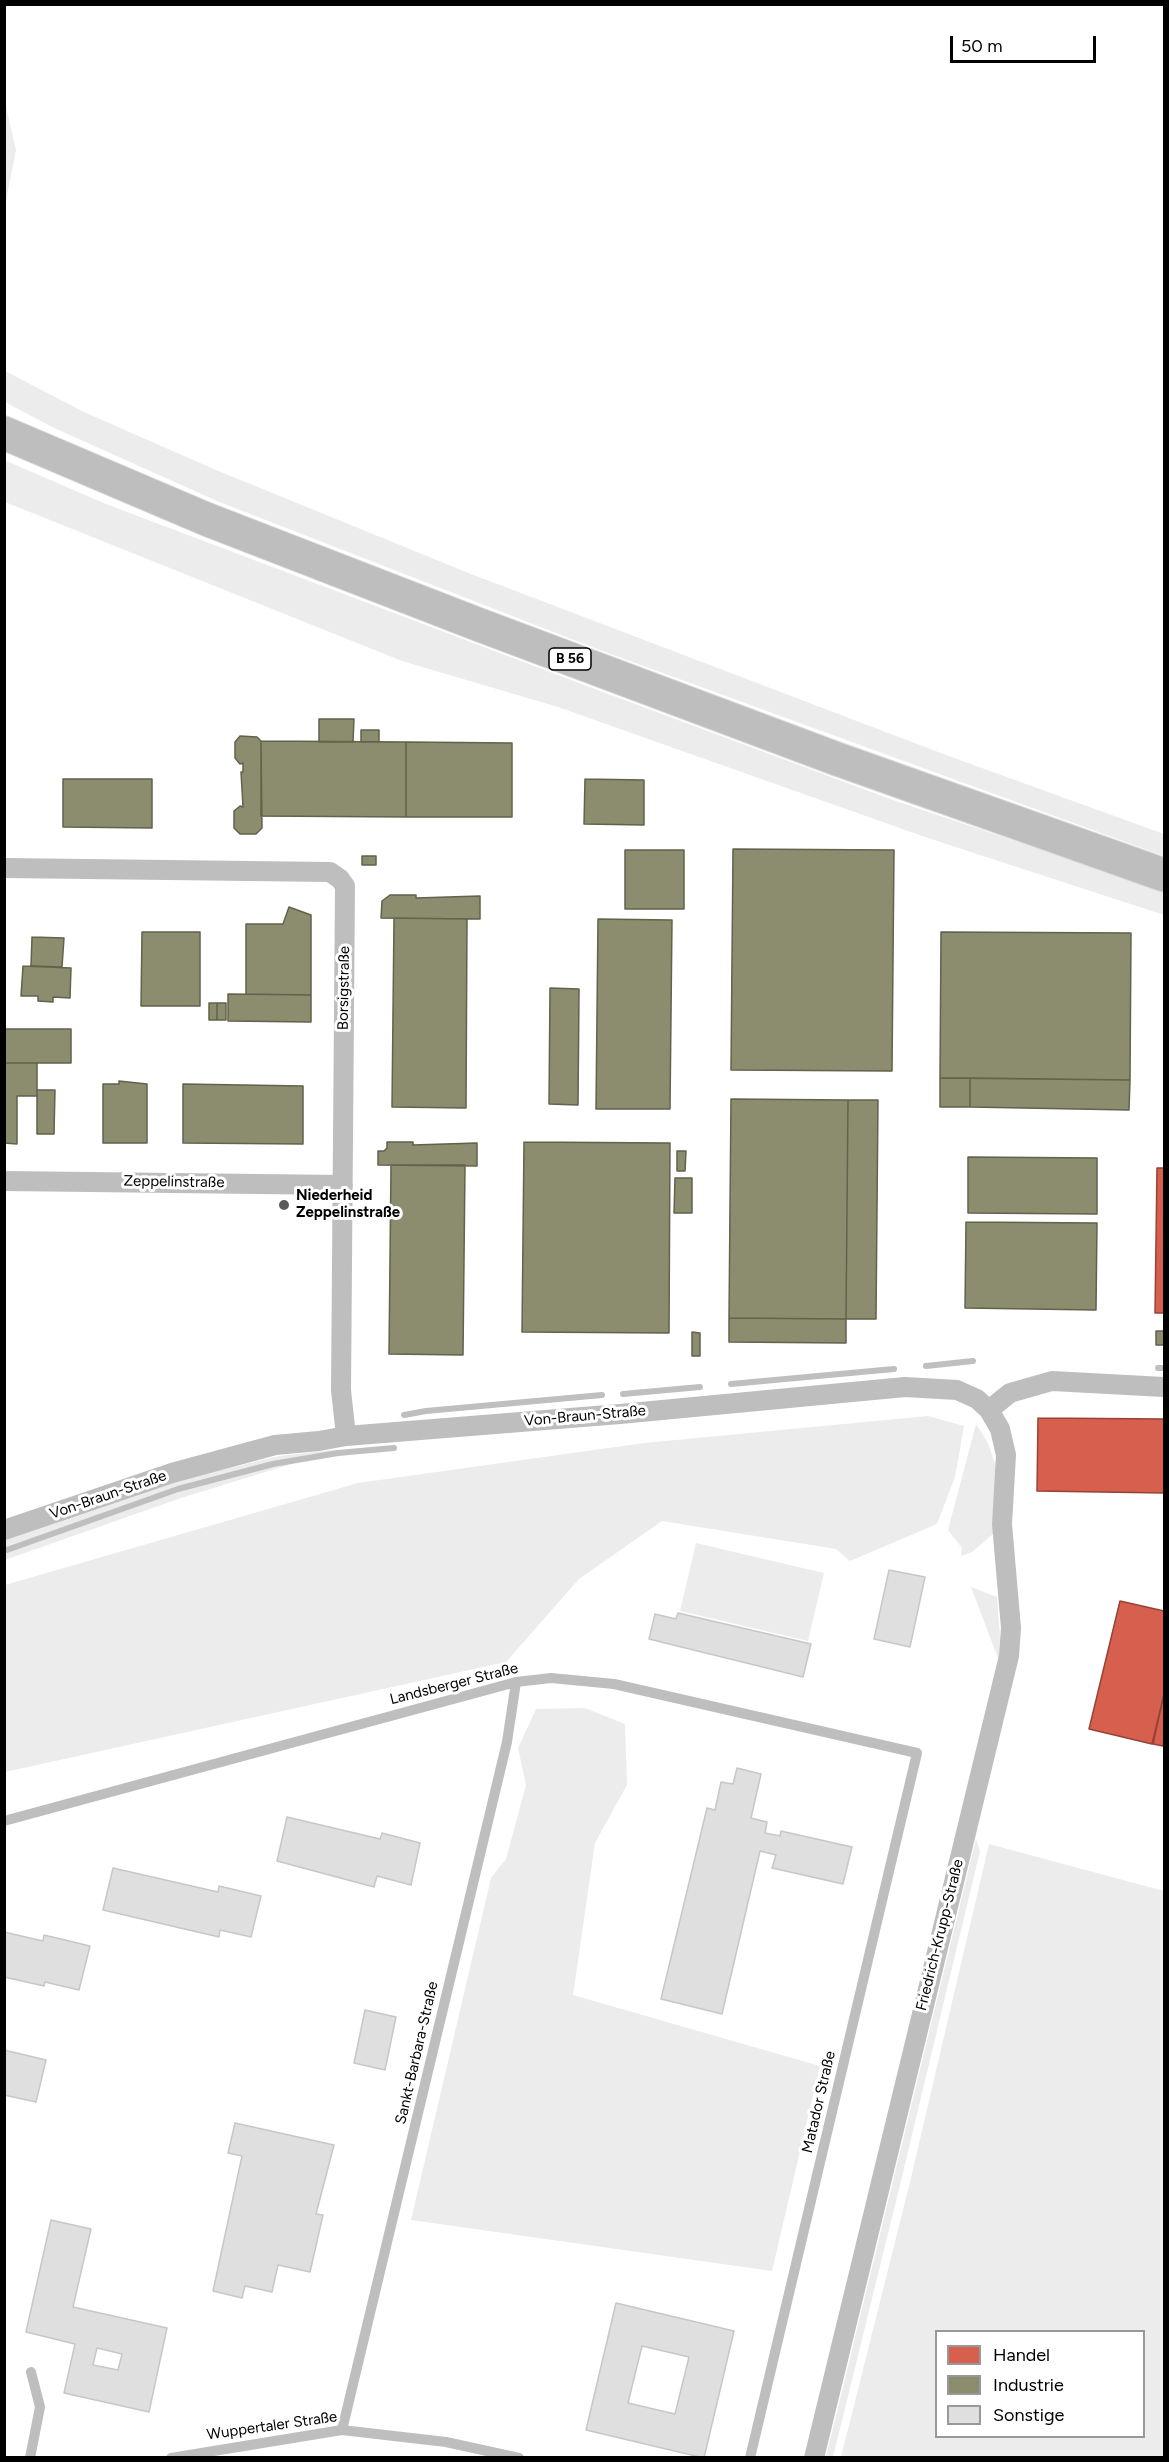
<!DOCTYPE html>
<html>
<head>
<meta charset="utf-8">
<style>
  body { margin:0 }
  #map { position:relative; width:1169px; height:2462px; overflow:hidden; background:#fff; font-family:Figtree,sans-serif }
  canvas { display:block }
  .frame { position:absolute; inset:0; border:6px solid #000; pointer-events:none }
  .legend { position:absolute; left:935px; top:2330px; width:210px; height:108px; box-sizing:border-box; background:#fff; border:2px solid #999; margin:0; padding:8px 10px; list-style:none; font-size:18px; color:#000 }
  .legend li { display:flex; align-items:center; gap:12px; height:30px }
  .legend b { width:30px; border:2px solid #999 }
  .scale { position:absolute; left:950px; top:36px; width:146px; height:27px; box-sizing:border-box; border:3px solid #000; border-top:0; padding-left:8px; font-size:18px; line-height:21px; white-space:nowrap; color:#000; -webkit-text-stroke:4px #fff; paint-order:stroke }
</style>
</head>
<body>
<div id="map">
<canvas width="1169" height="2462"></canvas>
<div class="frame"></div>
<ul class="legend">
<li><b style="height:16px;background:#d6604d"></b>Handel</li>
<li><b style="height:16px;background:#8c8c6e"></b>Industrie</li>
<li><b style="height:16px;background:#dfdfdf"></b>Sonstige</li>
</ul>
<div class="scale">50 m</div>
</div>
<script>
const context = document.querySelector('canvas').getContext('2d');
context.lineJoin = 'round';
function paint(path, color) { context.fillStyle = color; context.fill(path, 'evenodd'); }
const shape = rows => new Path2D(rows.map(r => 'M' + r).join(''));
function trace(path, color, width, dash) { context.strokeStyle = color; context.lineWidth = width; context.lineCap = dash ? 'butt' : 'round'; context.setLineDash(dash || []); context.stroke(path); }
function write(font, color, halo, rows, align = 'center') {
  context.font = font + ' Figtree,sans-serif'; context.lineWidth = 6; context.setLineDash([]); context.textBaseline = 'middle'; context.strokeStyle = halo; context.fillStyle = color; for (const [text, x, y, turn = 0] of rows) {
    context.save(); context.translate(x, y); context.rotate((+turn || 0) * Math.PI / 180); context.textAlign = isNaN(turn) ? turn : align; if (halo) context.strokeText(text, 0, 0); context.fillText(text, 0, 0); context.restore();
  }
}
const green = shape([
  [4,98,16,150,5,206,4,206],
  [5,371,84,412,216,470,471,574,946,755,1164,834,1164,856,597,649,217,501,52,427,5,402],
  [4,460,106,504,603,692,893,800,1164,891,1164,915,925,837,558,707,402,661,5,502],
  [928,1416,964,1426,955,1477,937,1524,850,1561,836,1549,662,1521,579,1579,506,1662,5,1772,5,1585,358,1483,644,1443],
  [976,1424,988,1443,997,1470,993,1534,972,1552,961,1556,962,1548,948,1530],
  [340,1449,181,1498,5,1560,4,1539,191,1477,280,1456],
  [696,1543,824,1573,808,1641,680,1611],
  [971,1587,997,1597,1000,1637,999,1661],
  [585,1708,625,1724,627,1785,595,1843,573,1995,820,2066,772,2271,411,2220,491,1878,506,1859,526,1785,518,1748,536,1709],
  [976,1839,980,1851,900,2185,833,2457,826,2457],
  [989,1844,1164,1891,1164,2457,841,2457,910,2182],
  [936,2332,1144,2332,1144,2436,936,2436]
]);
const shops = shape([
  [1157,1168,1164,1168,1164,1313,1155,1313,1157,1168],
  [1038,1418,1164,1419,1164,1493,1037,1491,1038,1418],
  [1120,1601,1164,1611,1164,1694,1152,1744,1089,1729,1120,1601],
  [1164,1694,1164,1739,1163,1746,1153,1744,1164,1694]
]);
const industry = shape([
  [319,719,354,719,353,742,319,742,319,719],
  [361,730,379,730,379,742,361,742,361,730],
  [240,736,257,737,261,741,262,828,256,834,240,834,234,828,234,811,240,806,243,807,241,772,243,772,243,763,240,764,235,758,235,742,240,736],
  [261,741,406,742,406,817,261,816,261,741],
  [406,742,512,743,512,817,406,817,406,742],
  [63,779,152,779,152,828,63,827,63,779],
  [585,779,644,780,644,825,584,824,585,779],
  [733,849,894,850,892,1071,731,1070,733,849],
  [625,850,684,850,684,909,625,909,625,850],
  [362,856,376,856,376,865,362,865,362,856],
  [390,895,416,895,416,898,480,896,480,919,381,918,382,901,390,895],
  [289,907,311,915,311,995,246,994,246,924,283,924,289,907],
  [394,918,467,919,466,1108,392,1107,394,918],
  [598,919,672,920,670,1109,596,1109,598,919],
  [142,932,200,932,200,1006,141,1006,142,932],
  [941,932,1131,933,1130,1080,940,1078,941,932],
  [32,937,64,938,62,967,31,966,32,937],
  [23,966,71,968,70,998,53,997,53,1002,38,1001,38,996,21,996,23,966],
  [550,988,579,989,578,1105,549,1104,550,988],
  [228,994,311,995,311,1022,228,1021,228,994],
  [209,1003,217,1003,217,1020,209,1020,209,1003],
  [217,1003,226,1003,226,1020,217,1020,217,1003],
  [4,1029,71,1029,71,1063,4,1063,4,1029],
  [4,1063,37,1063,37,1096,17,1096,17,1144,4,1143,4,1063],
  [940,1078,970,1078,970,1107,940,1107,940,1078],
  [970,1078,1130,1080,1129,1110,970,1107,970,1078],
  [119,1081,147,1084,147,1143,103,1143,103,1084,119,1084,119,1081],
  [183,1084,303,1086,303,1144,183,1143,183,1084],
  [37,1090,55,1090,54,1134,37,1134,37,1090],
  [731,1099,848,1100,846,1319,729,1318,731,1099],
  [848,1100,878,1100,876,1319,846,1319,848,1100],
  [387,1142,413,1142,413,1145,477,1143,477,1166,378,1165,378,1151,384,1151,387,1148,387,1142],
  [524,1142,670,1143,669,1333,522,1332,524,1142],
  [677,1151,686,1151,685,1171,677,1171,677,1151],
  [968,1157,1097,1158,1097,1214,968,1213,968,1157],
  [391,1165,465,1165,463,1355,389,1354,391,1165],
  [675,1178,692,1178,692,1213,674,1213,675,1178],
  [966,1222,1097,1223,1096,1310,965,1308,966,1222],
  [729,1318,846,1319,846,1343,729,1342,729,1318],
  [1156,1331,1164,1331,1164,1345,1156,1345,1156,1331],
  [692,1332,700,1333,700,1356,692,1356,692,1332]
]);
const stream = shape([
  [926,1366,973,1361],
  [1158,1368,1164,1368],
  [731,1384,894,1369],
  [623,1394,700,1387],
  [404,1415,426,1411,602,1395],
  [4,1551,178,1489,273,1464,338,1453,394,1448]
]);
const building = shape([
  [889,1570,925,1577,910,1647,874,1639,889,1570],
  [678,1613,811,1644,803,1677,649,1639,655,1614,676,1619,678,1613],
  [737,1768,761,1774,751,1818,767,1822,765,1833,780,1836,781,1831,852,1847,843,1884,772,1868,776,1855,760,1851,722,2014,661,1999,707,1808,715,1810,721,1782,733,1784,737,1768],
  [287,1817,380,1839,382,1833,420,1843,411,1885,377,1876,374,1887,277,1861,287,1817],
  [113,1868,218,1892,219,1886,261,1896,251,1937,220,1930,219,1937,103,1910,113,1868],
  [4,1932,43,1941,44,1935,90,1946,79,1990,45,1982,44,1986,4,1977,4,1932],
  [365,2010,396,2017,385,2070,354,2063,365,2010],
  [4,2050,46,2060,36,2102,4,2095,4,2050],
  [235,2123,334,2145,316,2214,323,2215,310,2272,278,2265,272,2292,245,2286,242,2298,213,2291,242,2156,228,2153,235,2123],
  [51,2220,91,2229,73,2307,167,2328,149,2412,64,2393,75,2344,26,2332,51,2220],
  [97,2348,122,2354,118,2370,93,2365,97,2348],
  [616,2303,734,2331,704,2458,586,2430,616,2303],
  [642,2346,689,2357,675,2414,628,2403,642,2346]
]);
const lane = shape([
  [4,1821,516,1682,551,1678,614,1684,917,1753,750,2458],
  [342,2430,507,1742,516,1682],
  [30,2458,40,2407,31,2372],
  [171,2458,342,2430,446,2442,519,2458]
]);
const street = shape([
  [4,868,330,872,340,879,345,886,341,1390,346,1436],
  [4,1181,343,1185],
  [4,1530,172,1473,275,1445,319,1441,346,1436,620,1414,905,1387,957,1390,977,1399,989,1410,1010,1393,1052,1381,1164,1387],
  [814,2458,1009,1656,1011,1628,1002,1524,1006,1455,1000,1429,989,1410]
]);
const highway = shape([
  [4,433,206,519,477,624,837,759,1164,875]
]);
const markers = [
  [284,1205,6,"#595959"]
];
const shields = [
  [570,659,42]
];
const shieldNames = [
  ["B 56",570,659]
];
const streetNames = [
  ["Borsigstraße",344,988,-89],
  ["Zeppelinstraße",174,1182,1],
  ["Von-Braun-Straße",585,1416,-5],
  ["Von-Braun-Straße",108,1495,-19],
  ["Landsberger Straße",454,1684,-14],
  ["Friedrich-Krupp-Straße",940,1935,-76],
  ["Sankt-Barbara-Straße",417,2053,-77],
  ["Matador Straße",819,2102,-77],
  ["Wuppertaler Straße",272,2426,-8]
];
const poiNames = [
  ["Niederheid",296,1196],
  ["Zeppelinstraße",296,1213]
];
paint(green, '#ececec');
paint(shops, '#d6604d');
trace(shops, '#964336', 1.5);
paint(industry, '#8c8c6e');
trace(industry, '#62624d', 1.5);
trace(stream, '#bfbfbf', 6);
paint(building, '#dfdfdf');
trace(building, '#c7c7c7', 1.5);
trace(highway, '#dbdbdb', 35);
trace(lane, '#bebebe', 10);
trace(street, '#bebebe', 20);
trace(highway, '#bebebe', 33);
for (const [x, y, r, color] of markers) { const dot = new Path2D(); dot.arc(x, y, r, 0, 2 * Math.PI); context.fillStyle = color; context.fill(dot); trace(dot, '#fff', 2); }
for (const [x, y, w] of shields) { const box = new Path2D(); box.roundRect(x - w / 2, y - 11, w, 22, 4.5); context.fillStyle = '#fff'; context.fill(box); trace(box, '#000', 1.5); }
write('bold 14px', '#000', null, shieldNames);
write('15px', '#000', '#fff', streetNames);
write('bold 15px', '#000', '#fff', poiNames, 'left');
</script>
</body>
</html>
